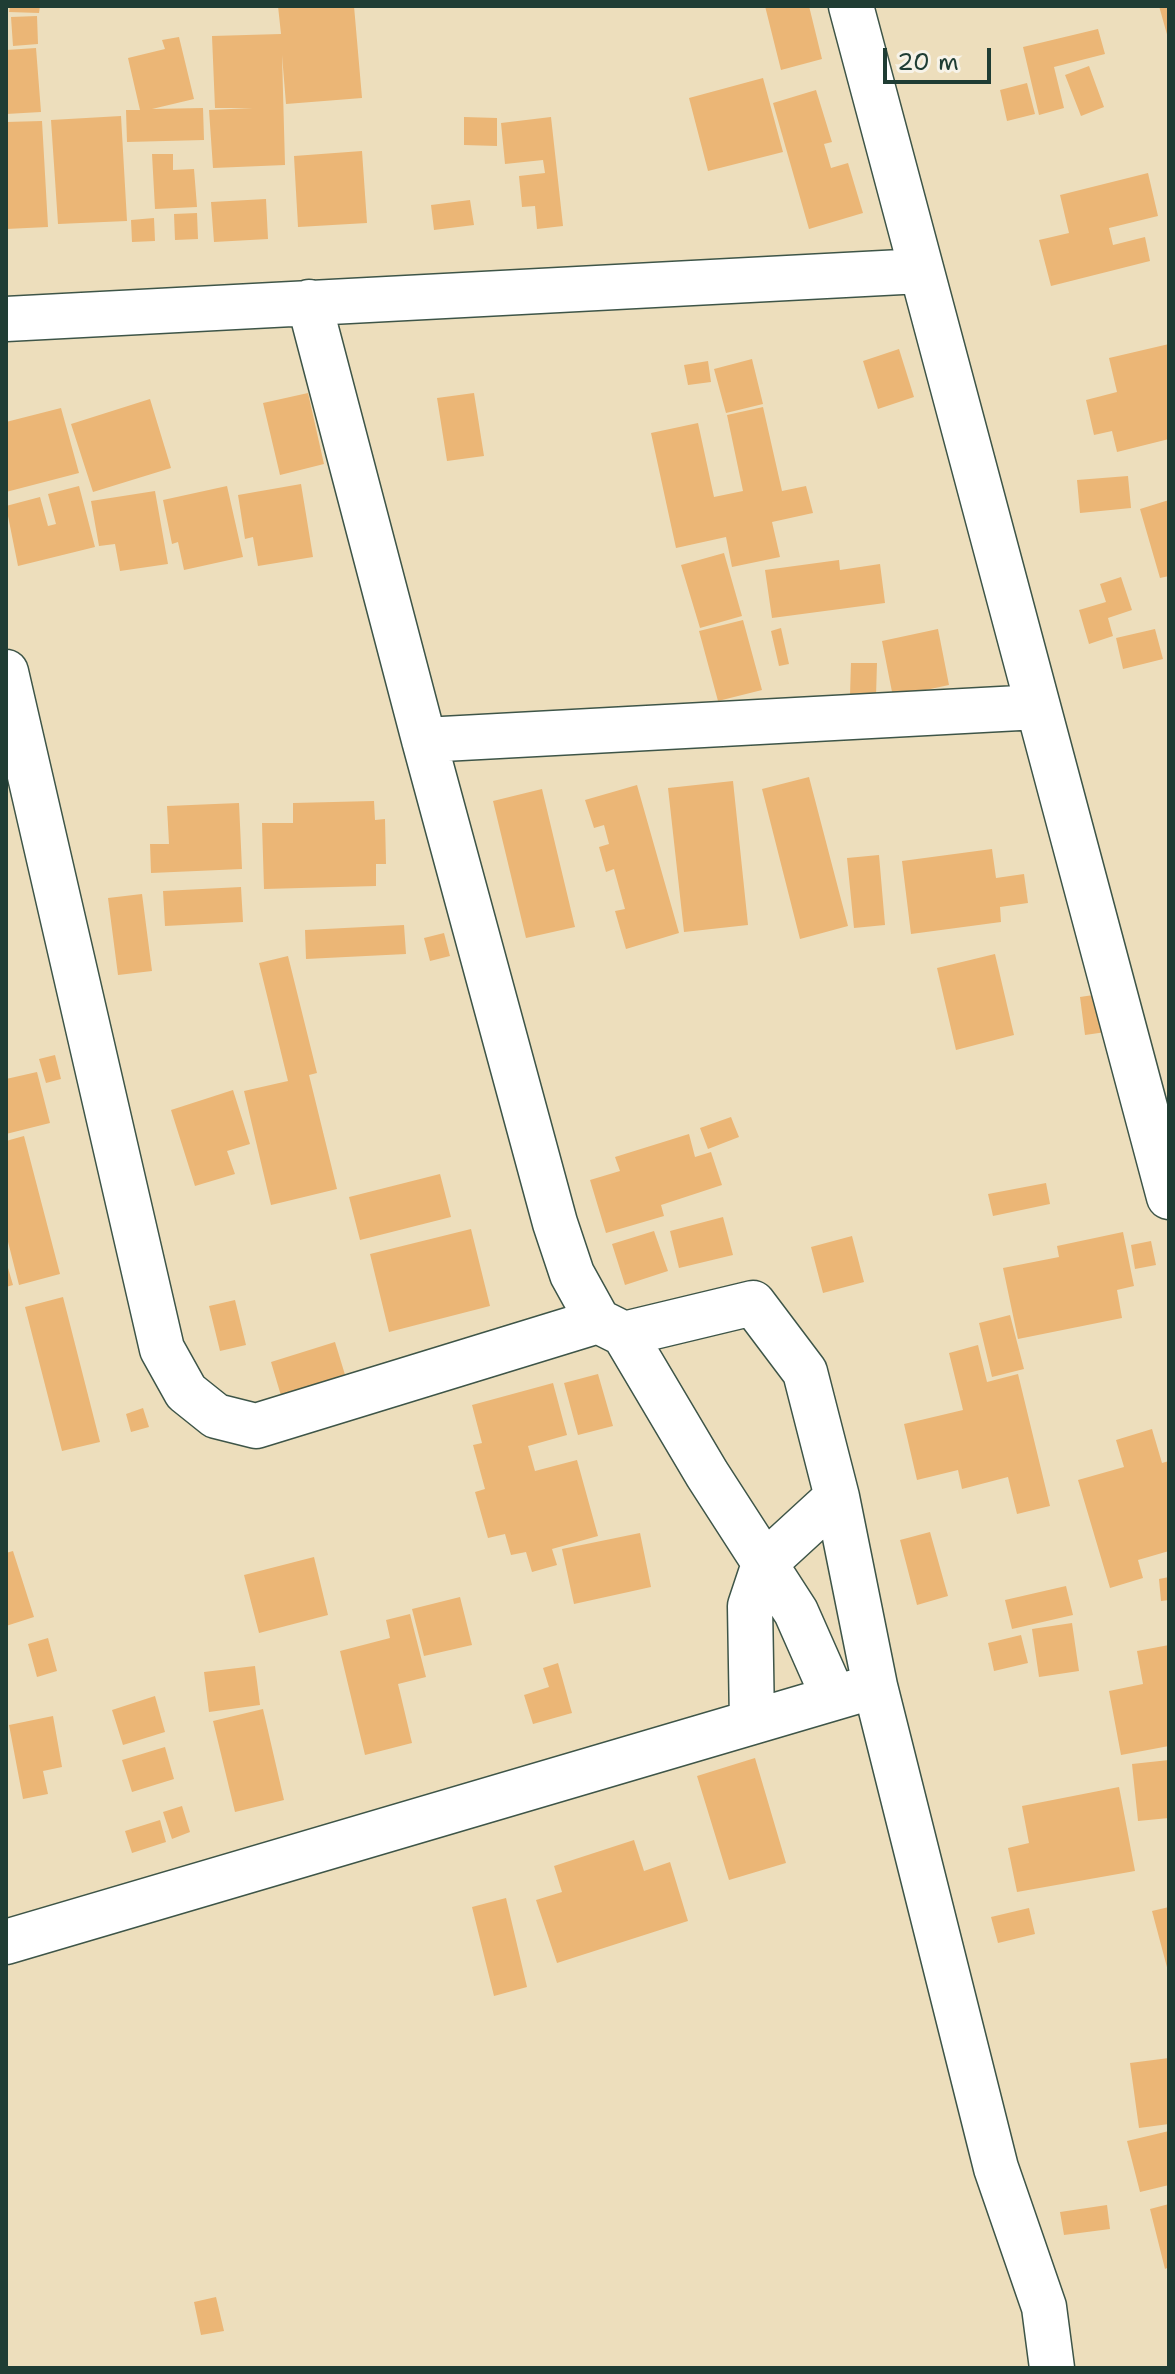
<!DOCTYPE html>
<html>
<head>
<meta charset="utf-8">
<style>
  body { margin:0 }
  #map { position:relative; width:1175px; height:2374px; overflow:hidden; background:#eddebc; font-family:"Shantell Sans",sans-serif }
  canvas { display:block }
  .frame { position:absolute; inset:0; border:8px solid #1f3d34; pointer-events:none }
  .scale { position:absolute; left:883px; top:48px; width:108px; height:36px; box-sizing:border-box; border:4px solid #1f3d34; border-top:0; padding-left:10px; font-size:24px; line-height:28px; white-space:nowrap; color:#1f3d34; -webkit-text-stroke:6px #f7f3e8; paint-order:stroke }
</style>
</head>
<body>
<div id="map">
<canvas width="1175" height="2374"></canvas>
<div class="frame"></div>
<div class="scale">20 m</div>
</div>
<script>
const context = document.querySelector('canvas').getContext('2d');
context.lineJoin = 'round';
function paint(path, color) { context.fillStyle = color; context.fill(path, 'evenodd'); }
const shape = rows => new Path2D(rows.map(r => 'M' + r).join(''));
function trace(path, color, width, dash) { context.strokeStyle = color; context.lineWidth = width; context.lineCap = dash ? 'butt' : 'round'; context.setLineDash(dash || []); context.stroke(path); }
const building = shape([
  [10,6,40,6,39,13,9,12],
  [278,6,354,6,362,98,286,104,282,55,285,165,213,168,209,110,253,108,215,108,212,36,281,34],
  [765,6,809,6,822,59,781,70],
  [1159,6,1169,6,1169,38,1168,38],
  [37,16,38,44,13,46,11,17],
  [1098,29,1105,54,1054,67,1064,108,1039,115,1023,47],
  [179,37,194,99,152,109,203,108,204,140,127,142,126,110,140,110,128,58,165,49,162,40],
  [36,48,41,112,6,114,6,50],
  [1089,66,1104,107,1081,116,1065,75],
  [763,78,783,152,708,171,689,98],
  [1027,83,1035,114,1007,121,1000,90],
  [816,90,832,142,824,144,831,168,848,163,863,213,809,229,773,103],
  [121,116,127,221,58,224,51,120],
  [464,117,497,118,497,146,464,145],
  [551,117,563,226,537,229,535,206,522,207,519,176,545,173,543,160,505,164,501,123],
  [42,121,48,227,6,229,6,122],
  [362,151,367,223,298,227,294,156],
  [152,154,173,154,173,170,194,169,197,207,155,209],
  [1148,173,1158,216,1109,228,1113,245,1145,237,1150,261,1051,286,1039,240,1069,233,1060,195],
  [266,199,268,239,214,242,211,202],
  [470,200,474,225,434,230,431,205],
  [197,213,198,239,175,240,174,214],
  [154,218,155,241,132,242,131,220],
  [1169,344,1169,439,1117,452,1112,431,1094,435,1086,400,1117,392,1109,358],
  [899,349,914,397,878,409,863,361],
  [752,359,763,404,726,413,714,369],
  [708,361,711,382,688,385,684,365],
  [308,393,324,464,280,475,263,403],
  [474,393,484,456,447,461,437,398],
  [150,399,171,468,93,492,71,424],
  [763,407,782,491,806,486,813,513,772,522,780,557,732,567,726,537,676,548,651,433,698,423,714,497,743,491,727,415],
  [61,408,79,473,6,492,6,422],
  [1128,476,1131,508,1080,513,1077,480],
  [301,484,313,557,258,566,253,537,245,539,238,495],
  [79,486,95,547,18,566,6,506,40,497,48,526,56,524,48,494],
  [227,486,243,557,184,570,178,542,172,544,163,500],
  [155,491,168,564,120,571,115,544,99,546,91,501],
  [1169,500,1169,576,1160,578,1140,509],
  [724,553,742,616,700,628,681,565],
  [839,560,840,570,880,564,885,603,772,618,765,570],
  [1121,577,1132,610,1108,618,1113,636,1089,644,1079,610,1106,602,1100,584],
  [743,620,762,690,718,701,699,631],
  [781,628,789,664,779,666,771,631],
  [938,629,949,685,893,697,882,641],
  [1155,629,1163,659,1123,669,1116,638],
  [851,663,877,663,876,696,850,695],
  [809,777,848,926,800,939,762,789],
  [733,781,748,925,684,932,668,788],
  [637,785,679,933,626,949,615,911,625,909,614,869,606,872,599,847,609,844,604,825,594,828,585,800],
  [542,789,575,927,526,938,493,801],
  [374,801,375,820,385,819,386,864,376,864,376,886,264,889,262,823,293,823,293,803],
  [239,803,242,869,151,873,150,844,169,844,167,806],
  [992,849,996,878,1024,874,1028,903,1000,907,1001,922,911,934,902,861],
  [879,855,885,925,854,928,847,858],
  [241,887,243,922,165,926,163,891],
  [142,894,152,971,118,975,108,898],
  [404,925,406,954,306,959,305,930],
  [444,933,450,956,430,961,424,938],
  [995,954,1014,1035,956,1050,937,968],
  [288,956,317,1073,309,1075,337,1189,271,1205,244,1091,288,1081,259,963],
  [1100,994,1106,1032,1085,1035,1080,997],
  [55,1055,61,1079,46,1083,39,1059],
  [37,1072,50,1123,6,1134,6,1079],
  [233,1090,250,1144,227,1151,235,1174,195,1186,171,1110],
  [731,1117,739,1137,708,1149,700,1128],
  [689,1134,695,1157,711,1152,722,1185,661,1205,664,1216,606,1233,590,1180,620,1171,615,1157],
  [24,1136,60,1274,19,1285,6,1234,6,1141],
  [440,1174,451,1217,360,1240,349,1197],
  [1046,1183,1050,1204,993,1216,988,1194],
  [723,1217,733,1255,679,1268,670,1231],
  [471,1229,490,1306,389,1332,370,1254],
  [654,1231,668,1271,625,1285,612,1244],
  [1123,1232,1134,1286,1117,1290,1122,1318,1018,1339,1003,1268,1059,1257,1057,1246],
  [852,1236,864,1282,823,1293,811,1247],
  [1151,1241,1156,1265,1135,1269,1131,1245],
  [6,1261,13,1285,6,1287],
  [63,1297,100,1442,62,1451,25,1307],
  [235,1300,246,1345,220,1351,209,1306],
  [1010,1315,1024,1369,992,1377,979,1323],
  [335,1342,346,1378,282,1399,271,1362],
  [978,1345,987,1382,1018,1374,1050,1506,1017,1514,1008,1477,962,1489,958,1470,917,1480,904,1424,963,1410,949,1353],
  [598,1374,613,1426,578,1435,564,1383],
  [553,1383,567,1435,528,1446,535,1471,577,1460,598,1536,552,1549,557,1565,532,1572,526,1552,511,1555,505,1534,488,1538,475,1492,485,1489,473,1445,482,1443,472,1405],
  [143,1408,149,1427,131,1432,126,1414],
  [1152,1429,1162,1463,1169,1461,1169,1551,1138,1560,1143,1578,1110,1588,1078,1480,1124,1467,1116,1440],
  [930,1532,948,1596,917,1605,900,1540],
  [640,1533,651,1587,574,1604,562,1549],
  [13,1551,34,1617,6,1626,6,1553],
  [314,1557,328,1615,259,1633,244,1575],
  [1169,1577,1169,1600,1161,1601,1159,1579],
  [1066,1586,1073,1615,1012,1629,1005,1600],
  [460,1597,472,1645,424,1656,412,1609],
  [410,1614,426,1677,398,1684,412,1743,365,1755,340,1651,390,1638,386,1620],
  [1072,1623,1079,1671,1039,1677,1032,1629],
  [1021,1635,1028,1663,994,1671,988,1643],
  [48,1638,57,1671,37,1677,28,1644],
  [1169,1645,1169,1746,1121,1755,1109,1691,1143,1684,1137,1651],
  [558,1663,572,1713,533,1724,524,1695,549,1687,543,1668],
  [255,1666,260,1705,209,1712,204,1672],
  [155,1696,165,1732,123,1745,112,1710],
  [263,1709,284,1800,235,1812,213,1721],
  [53,1716,62,1767,43,1771,48,1794,23,1799,9,1725],
  [165,1747,174,1779,132,1792,122,1760],
  [755,1758,786,1863,729,1880,697,1776],
  [1169,1760,1169,1818,1138,1821,1132,1764],
  [1119,1787,1135,1871,1017,1892,1008,1848,1029,1843,1022,1806],
  [182,1806,190,1832,172,1839,163,1812],
  [160,1820,166,1842,132,1853,125,1831],
  [634,1840,644,1871,670,1862,688,1921,557,1963,536,1900,562,1892,554,1866],
  [506,1898,527,1987,494,1996,472,1907],
  [1169,1907,1169,1971,1168,1971,1152,1911],
  [1029,1908,1035,1934,998,1943,991,1917],
  [1169,2058,1169,2124,1139,2128,1130,2063],
  [1169,2131,1169,2185,1140,2192,1127,2141],
  [1169,2204,1169,2267,1165,2269,1150,2209],
  [1107,2205,1110,2229,1064,2235,1060,2212],
  [216,2297,224,2331,201,2335,194,2302]
]);
const minor = shape([
  [851,6,1169,1197],
  [309,302,424,740,555,1223,572,1274,598,1321,624,1334,753,1303,805,1372,837,1497,875,1686,996,2168,1044,2307,1052,2368],
  [6,319,921,271],
  [6,672,162,1349,186,1392,216,1416,256,1426,598,1321],
  [424,740,1038,707],
  [624,1334,707,1474,796,1612,834,1698],
  [752,1722,750,1606,764,1564,837,1497],
  [6,1942,875,1686]
]);
paint(building, '#ebb676');
trace(minor, '#3e5548', 47);
trace(minor, '#fff', 44);
</script>
</body>
</html>
